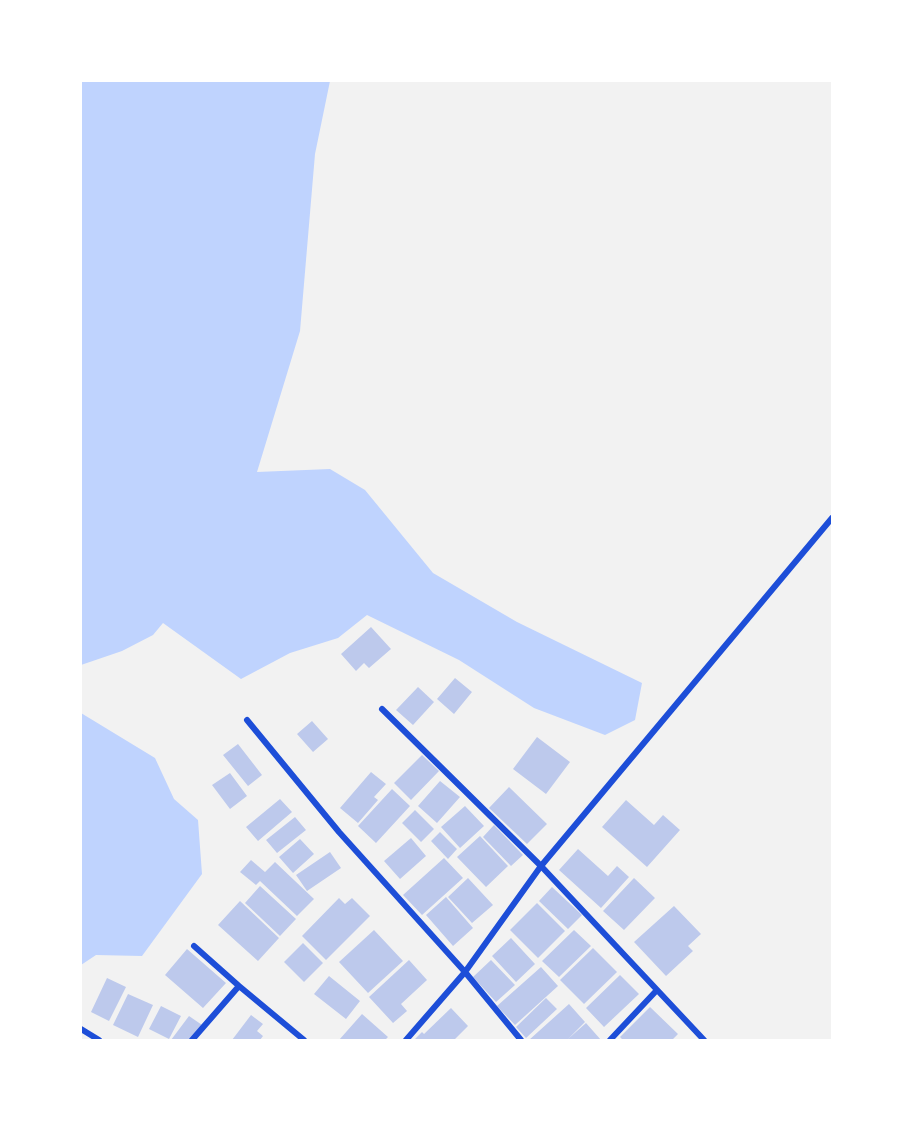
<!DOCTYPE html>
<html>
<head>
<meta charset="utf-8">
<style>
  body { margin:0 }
  #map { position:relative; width:913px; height:1121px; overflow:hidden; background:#f2f2f2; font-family:"Nunito Sans",sans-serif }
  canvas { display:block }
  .frame { position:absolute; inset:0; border:82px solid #fff; pointer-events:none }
</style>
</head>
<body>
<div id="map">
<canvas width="913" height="1121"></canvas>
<div class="frame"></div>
</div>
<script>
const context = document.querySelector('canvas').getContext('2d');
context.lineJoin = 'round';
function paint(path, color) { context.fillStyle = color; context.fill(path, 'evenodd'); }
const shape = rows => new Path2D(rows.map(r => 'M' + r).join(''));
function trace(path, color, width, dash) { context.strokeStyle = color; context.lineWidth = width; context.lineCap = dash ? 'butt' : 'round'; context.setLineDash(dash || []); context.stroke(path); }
const water = shape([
  [81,81,330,81,315,154,300,331,257,472,330,469,365,490,433,573,517,622,642,683,635,720,605,735,534,708,459,660,367,615,338,638,290,653,241,679,163,623,153,635,122,651,81,665],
  [81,713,155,758,174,799,198,820,202,874,142,956,96,955,81,965]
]);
const building = shape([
  [371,627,391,649,369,668,364,663,356,671,341,654],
  [455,678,472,692,454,714,437,699],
  [418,687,434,702,413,725,396,710],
  [312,721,328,739,313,752,297,734],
  [537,737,570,762,546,794,513,769],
  [238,744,262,775,248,786,223,755],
  [422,755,439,771,411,800,394,783],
  [371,772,386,784,374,797,378,800,358,823,340,808],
  [230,773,247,796,230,809,212,785],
  [440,781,460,797,437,823,418,806],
  [509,787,547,824,527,844,489,808],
  [392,789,410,806,376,843,358,826],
  [280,799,292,812,258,841,246,827],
  [626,800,654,825,663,815,680,830,647,867,602,827],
  [465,806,484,826,460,848,441,827],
  [415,810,434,829,421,842,402,823],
  [295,817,306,830,277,853,266,840],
  [494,825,523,855,511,866,483,837],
  [440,832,457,849,448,859,431,841],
  [480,836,508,866,486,887,457,857],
  [411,838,426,856,400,879,384,861],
  [300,839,314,854,293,873,279,857],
  [578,849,608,876,617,866,629,877,601,908,559,870],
  [330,852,341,868,307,891,296,875],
  [444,858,463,878,422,915,403,895],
  [251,860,265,872,275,862,314,899,297,916,260,881,256,885,240,872],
  [468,878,493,905,472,923,448,897],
  [634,878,655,898,624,930,603,911],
  [260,886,296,919,280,936,245,903],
  [552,887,582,915,568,929,539,901],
  [446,897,473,928,453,946,426,915],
  [339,898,345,904,352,898,370,916,326,960,302,936],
  [240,901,279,938,258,961,218,925],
  [537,903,565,931,538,958,510,930],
  [674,906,701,934,688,946,693,951,666,976,634,942],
  [374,930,403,961,368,993,339,962],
  [574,930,591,946,559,977,542,961],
  [511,938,535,964,516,982,492,956],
  [303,943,323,963,304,982,284,962],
  [593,948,617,972,584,1004,560,980],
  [187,949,226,983,203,1008,165,975],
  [409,960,427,980,401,1004,407,1011,393,1023,369,997],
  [491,960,515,985,496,1002,473,977],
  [541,967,558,986,515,1025,497,1006],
  [620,975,639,994,604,1027,586,1008],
  [329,976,360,1001,346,1019,314,994],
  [107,978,126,987,109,1021,91,1012],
  [128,994,153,1005,138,1037,113,1025],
  [546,998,557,1009,526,1038,516,1027],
  [569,1004,585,1022,568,1039,586,1023,601,1040,529,1040],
  [161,1006,181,1016,169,1039,149,1029],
  [650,1007,678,1034,672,1040,623,1040,620,1037],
  [451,1008,468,1026,454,1040,414,1040,422,1032,424,1034],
  [362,1014,388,1037,385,1040,339,1040],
  [251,1015,263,1024,257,1031,263,1036,260,1040,232,1040],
  [189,1016,205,1027,196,1040,171,1040]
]);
const minor = shape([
  [382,709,541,866,704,1040],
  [247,720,339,832,465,972,521,1040],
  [194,946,239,986,304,1040],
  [81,1029,99,1040],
  [192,1040,239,986],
  [406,1040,465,972,541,866,832,518],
  [610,1040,657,990]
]);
paint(water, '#bfd3fe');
paint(building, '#bdc9ec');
trace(minor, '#1d4ed8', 6);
</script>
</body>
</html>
